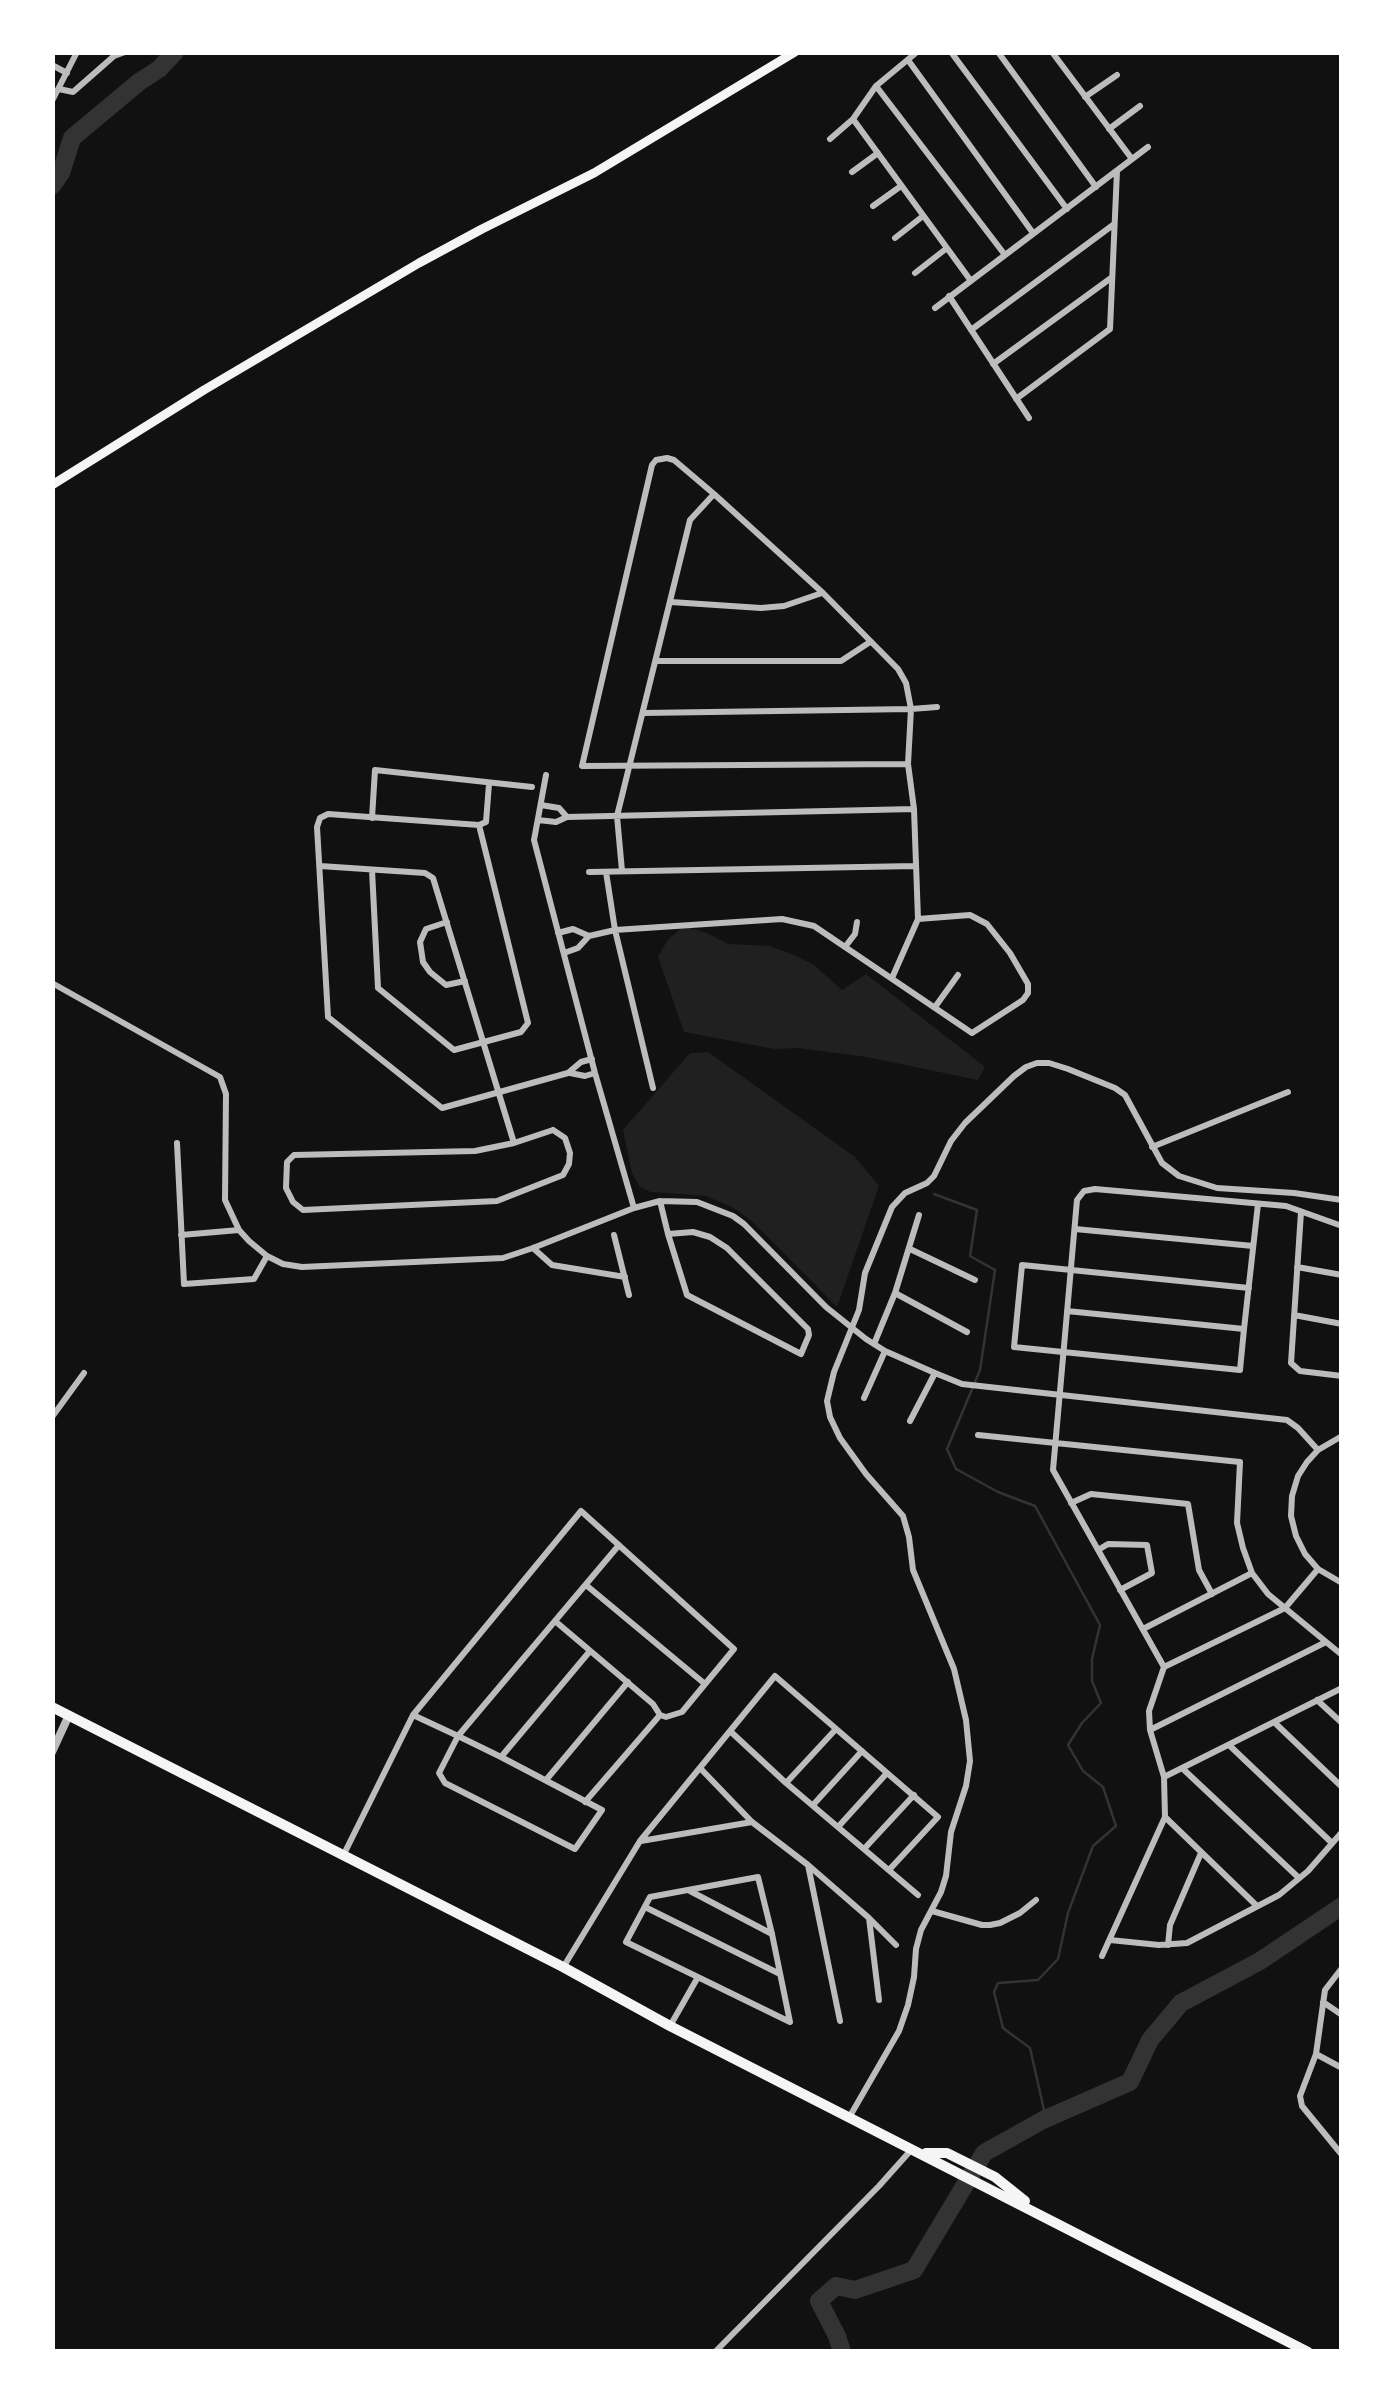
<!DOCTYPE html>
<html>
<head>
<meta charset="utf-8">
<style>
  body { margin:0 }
  #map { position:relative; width:1394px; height:2404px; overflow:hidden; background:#111; font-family:"Fira Sans",sans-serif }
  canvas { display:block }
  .frame { position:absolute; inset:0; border:55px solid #fff; pointer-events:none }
</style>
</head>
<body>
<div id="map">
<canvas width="1394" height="2404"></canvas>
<div class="frame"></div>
</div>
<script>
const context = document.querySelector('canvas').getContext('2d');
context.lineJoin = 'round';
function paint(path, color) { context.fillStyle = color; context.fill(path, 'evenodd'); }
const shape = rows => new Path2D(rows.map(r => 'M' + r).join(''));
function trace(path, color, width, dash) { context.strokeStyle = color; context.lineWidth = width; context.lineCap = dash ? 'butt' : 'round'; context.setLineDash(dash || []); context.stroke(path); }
const green = shape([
  [683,926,707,933,728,944,769,946,794,955,814,965,842,990,866,974,985,1067,978,1080,867,1057,798,1048,775,1049,684,1032,658,957,667,941],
  [708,1052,855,1157,879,1186,837,1307,752,1221,732,1207,706,1196,651,1192,639,1186,632,1173,623,1130,690,1053]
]);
const stream = shape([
  [934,1194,977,1210,970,1256,995,1270,980,1370,947,1449,956,1469,998,1492,1035,1506,1100,1625,1092,1659,1092,1681,1101,1703,1082,1723,1068,1745,1083,1771,1103,1787,1116,1826,1093,1846,1068,1913,1058,1959,1038,1980,998,1983,994,1992,1003,2028,1030,2048,1044,2110,1035,2124]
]);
const river = shape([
  [52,186,61,173,72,138,139,82,159,69,175,52],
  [842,2352,837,2336,819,2301,836,2286,855,2290,914,2270,984,2153,1043,2120,1130,2082,1150,2040,1181,2003,1260,1961,1342,1906]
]);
const minor = shape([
  [951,52,1067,209],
  [998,52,1096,187],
  [1052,52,1132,159],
  [908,60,1033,233],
  [52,65,67,73],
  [876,86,1005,255],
  [59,89,73,92,114,56,125,52],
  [1085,97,1117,75],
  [52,101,77,52],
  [853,119,971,281],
  [1109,129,1140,106],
  [830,139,853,119,876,86,917,52],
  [852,172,878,153],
  [873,206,901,186],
  [895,238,923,216],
  [915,273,947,248],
  [949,296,1029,418],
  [935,308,1148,147],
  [971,330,1113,225],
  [993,364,1111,278],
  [1016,399,1110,329,1117,171],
  [671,602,761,608,784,606,822,593],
  [656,661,841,661,870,642],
  [643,713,911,709,937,707],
  [546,775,534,840,595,1073,634,1208],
  [567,817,914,809],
  [372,818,375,770,532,787],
  [538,820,556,822,567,817,559,808,541,805],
  [479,825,328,814,320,818,317,827,328,1017,442,1108,568,1073,581,1062,592,1059],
  [320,866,425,873,433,878,514,1143],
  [372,870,378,988,454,1050,521,1032,528,1023,479,825,486,822,489,784],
  [622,871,617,816,690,520,714,494],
  [589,872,915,866],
  [606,872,615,930,653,1088],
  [447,922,426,929,420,942,423,962,430,972,446,985,465,981],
  [558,933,573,929,589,936,615,930,782,919,814,926,972,1033,1023,1000,1028,993,1028,984,1010,953,987,924,970,915,918,919],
  [845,947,855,934,857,922],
  [564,953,578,948,589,936],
  [892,978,918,919,914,809,908,764,911,709,906,683,898,669,823,593,714,494,674,460,667,458,656,460,652,465,582,766,908,764],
  [52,983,220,1077,226,1094,225,1200,239,1230,249,1241,267,1256,283,1264,302,1267,503,1258,533,1248,634,1208,660,1201,697,1202,733,1216,744,1224,826,1307,866,1339,885,1351,935,1373,962,1384,1287,1420,1298,1428,1318,1450],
  [935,1007,958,975],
  [570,1073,585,1076,595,1073],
  [553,1130,565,1138,570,1153,569,1164,563,1175,497,1201,303,1210,293,1202,286,1188,287,1162,294,1155,475,1151,514,1143,553,1130],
  [177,1143,184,1284,254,1279,267,1256],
  [1152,1147,1288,1092],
  [660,1201,668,1234,687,1295,801,1354,809,1335,808,1329,727,1248,710,1237,693,1232,668,1234],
  [1301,1212,1291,1363,1300,1371,1342,1376],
  [1075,1229,1253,1246],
  [181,1235,239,1230],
  [614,1235,629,1295],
  [533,1248,552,1265,625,1277],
  [910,1249,975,1280],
  [1297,1267,1342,1275],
  [1249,1288,1022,1265,1014,1347,1240,1370,1244,1329,1258,1204],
  [895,1293,967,1332],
  [1067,1311,1244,1329],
  [1294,1315,1342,1324],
  [874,1344,895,1293,919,1215],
  [864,1398,885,1351],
  [52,1417,84,1373],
  [910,1421,935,1373],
  [978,1435,1240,1462,1237,1523,1243,1548,1252,1573,1268,1594,1342,1655],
  [1342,1436,1318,1450,1307,1462,1298,1476,1292,1496,1291,1516,1296,1536,1305,1554,1318,1569,1342,1583],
  [1071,1503,1091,1494,1188,1504,1199,1570,1212,1594],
  [1098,1550,1108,1544,1147,1545,1152,1573,1120,1590],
  [586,1585,705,1684],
  [555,1621,653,1704,660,1715],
  [1143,1629,1252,1573],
  [1164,1667,1285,1608,1318,1569],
  [1317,1700,1342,1723],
  [413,1715,458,1736,501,1757,602,1810,575,1849,445,1783,439,1773,458,1736,619,1545],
  [1274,1722,1342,1787],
  [1150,1730,1326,1642],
  [730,1731,786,1783,918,1895],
  [1229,1745,1332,1843],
  [501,1757,590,1651],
  [700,1768,752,1822,808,1865,869,1918,896,1945],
  [1182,1768,1299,1878],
  [1164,1777,1342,1688],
  [546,1780,628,1682],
  [786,1783,836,1729],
  [813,1805,862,1751],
  [1165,1817,1257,1906],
  [838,1827,887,1773],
  [641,1841,752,1822],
  [864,1849,914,1795],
  [343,1856,413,1715,581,1511,734,1649,682,1712,666,1717,660,1715,585,1802],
  [808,1865,840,2021],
  [758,1877,772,1934,790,2022,626,1942,650,1897,758,1877],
  [690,1891,772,1934],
  [645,1907,780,1974],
  [932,1911,982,1925,990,1925,1000,1923,1020,1913,1036,1900],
  [869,1918,879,2000],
  [1110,1940,1159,1945,1187,1943,1279,1895,1308,1871,1342,1832],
  [1168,1945,1170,1925,1201,1853],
  [1102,1956,1165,1817,1164,1777,1150,1730,1149,1711,1164,1667,1053,1470,1077,1200,1084,1191,1095,1189,1286,1206,1342,1226],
  [564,1966,640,1841,775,1676,938,1817,889,1870],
  [1342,1968,1325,1990,1316,2054,1300,2096,1302,2106,1342,2155],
  [1323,2002,1342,2015],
  [670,2026,698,1977],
  [1316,2054,1342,2068],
  [850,2116,899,2031,908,2005,914,1977,916,1949,921,1930,941,1892,946,1876,951,1832,966,1786,970,1761,966,1720,954,1669,913,1570,909,1537,903,1516,866,1474,840,1438,830,1417,827,1401,834,1372,859,1310,865,1273,892,1207,905,1193,927,1183,934,1176,951,1141,965,1123,1014,1076,1026,1067,1037,1063,1049,1063,1068,1069,1115,1088,1125,1095,1162,1163,1179,1176,1217,1188,1294,1193,1342,1200],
  [715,2352,879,2186,912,2149]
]);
const tertiary = shape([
  [52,1752,69,1715]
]);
const secondary = shape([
  [52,485,204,390,419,263,482,229,594,173,795,52]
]);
const primary = shape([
  [52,1707,563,1967,670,2026,1308,2352],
  [926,2153,947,2153,995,2177,1025,2201]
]);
paint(green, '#202020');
trace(stream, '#333', 2.5);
trace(river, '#333', 18);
trace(minor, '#bcbcbc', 6);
trace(tertiary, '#bcbcbc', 8);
trace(secondary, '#f5f5f5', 9);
trace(primary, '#f5f5f5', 10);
</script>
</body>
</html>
